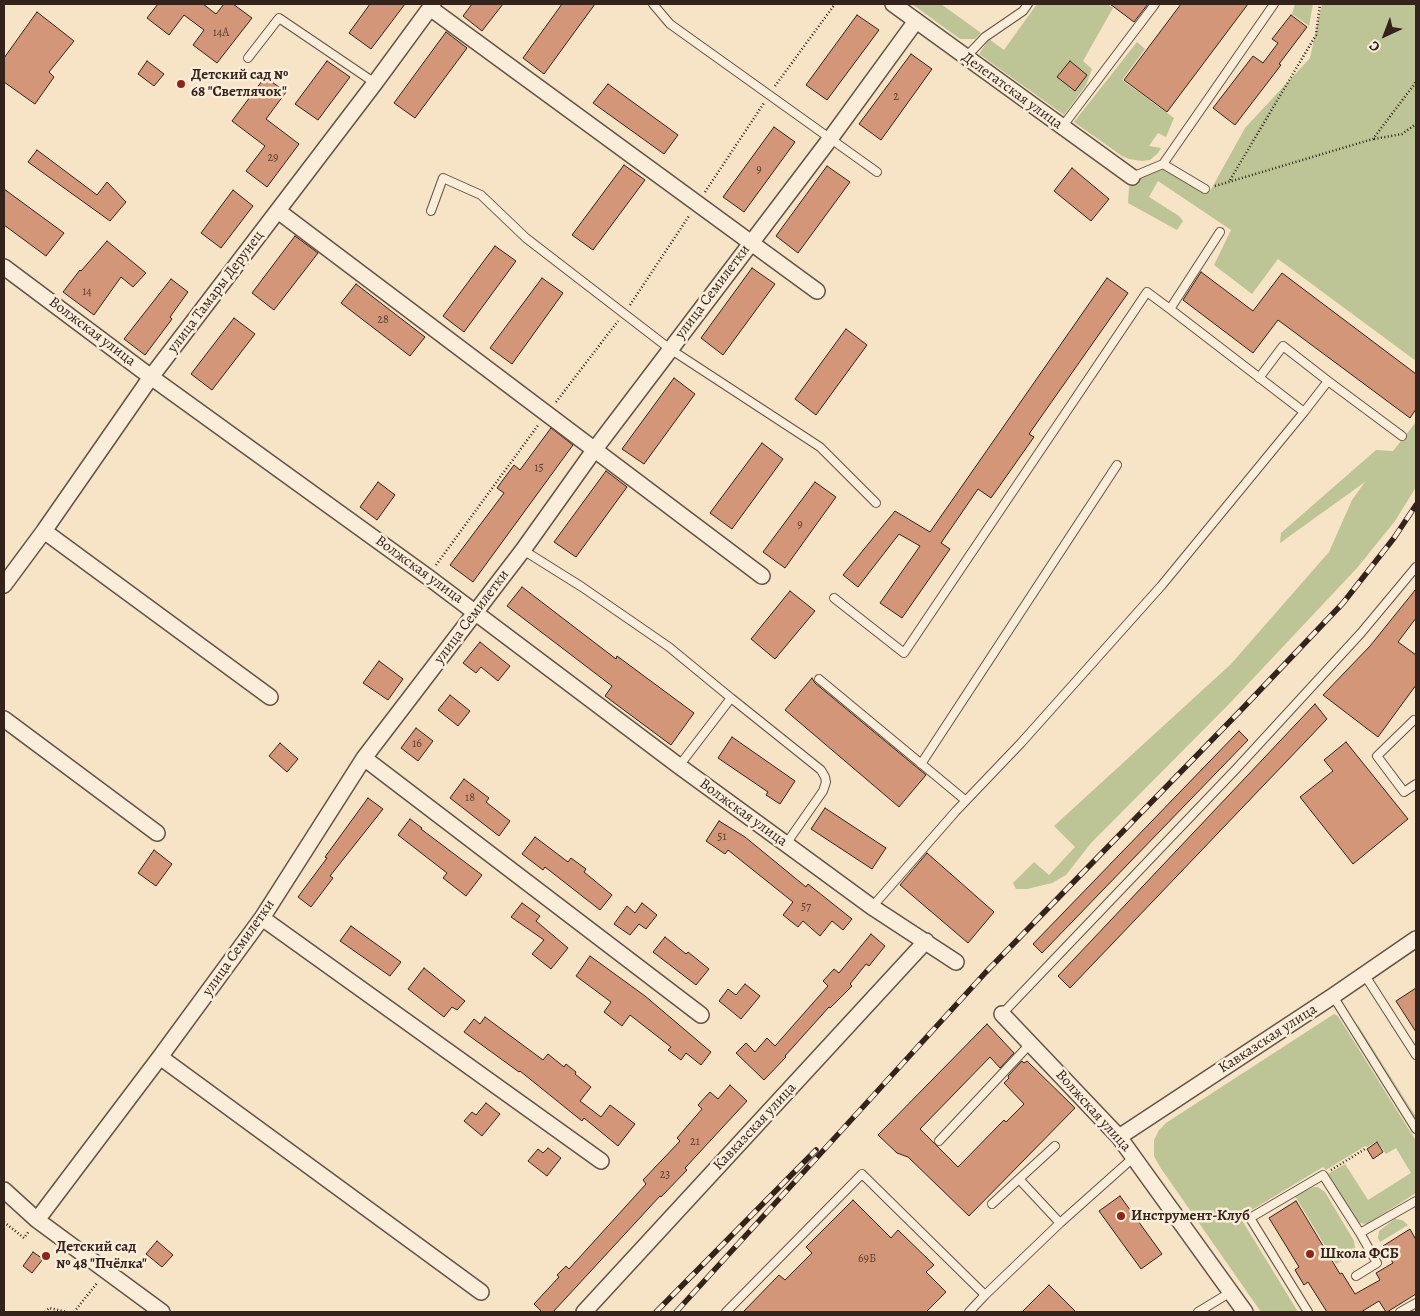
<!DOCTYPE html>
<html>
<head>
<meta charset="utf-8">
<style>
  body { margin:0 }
  #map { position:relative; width:1420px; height:1316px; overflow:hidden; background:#f7e3c5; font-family:Alegreya,serif }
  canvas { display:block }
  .frame { position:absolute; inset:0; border:5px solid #33231b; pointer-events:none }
  .north { position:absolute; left:1360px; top:10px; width:50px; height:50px; -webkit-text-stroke:4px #faedd9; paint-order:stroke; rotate:223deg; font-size:14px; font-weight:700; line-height:20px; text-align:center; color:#33231b }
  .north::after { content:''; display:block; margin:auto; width:18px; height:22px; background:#33231b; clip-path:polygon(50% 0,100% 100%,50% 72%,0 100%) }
</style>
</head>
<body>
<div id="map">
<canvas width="1420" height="1316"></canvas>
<div class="frame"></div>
<div class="north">С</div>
</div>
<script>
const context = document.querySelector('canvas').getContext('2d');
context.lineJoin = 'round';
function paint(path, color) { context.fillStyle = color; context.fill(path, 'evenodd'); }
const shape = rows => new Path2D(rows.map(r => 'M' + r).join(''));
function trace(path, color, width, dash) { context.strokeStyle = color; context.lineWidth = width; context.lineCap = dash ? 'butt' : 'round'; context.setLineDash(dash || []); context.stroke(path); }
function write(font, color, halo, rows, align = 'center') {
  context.font = font + ' Alegreya,serif'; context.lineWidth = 5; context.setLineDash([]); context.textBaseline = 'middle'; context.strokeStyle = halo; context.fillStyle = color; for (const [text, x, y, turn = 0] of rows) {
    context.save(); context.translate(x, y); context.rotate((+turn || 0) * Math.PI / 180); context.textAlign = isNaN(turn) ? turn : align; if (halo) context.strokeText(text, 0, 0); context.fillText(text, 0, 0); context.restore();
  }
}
const green = shape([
  [912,4,941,4,981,33,975,39,960,39],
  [1037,4,1110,4,1109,5,1113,8,1083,61,1092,69,1086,85,1064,115,979,54,989,39,1004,50],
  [1295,4,1313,4,1309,26,1292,14],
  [1322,4,1416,4,1416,361,1278,259,1252,294,1214,265,1231,230,1158,181,1149,197,1179,216,1183,221,1177,230,1128,203,1129,187,1141,177,1164,169,1209,193,1245,128,1310,58],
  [1137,42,1145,49,1122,80,1174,118,1166,137,1158,133,1149,146,1161,148,1158,153,1150,160,1142,161,1129,159,1122,156,1074,122],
  [1416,422,1416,487,1395,521,1357,568,1230,703,1091,843,1066,875,1052,883,1027,889,1016,889,1013,883,1034,862,1049,875,1075,847,1054,826,1231,664,1329,552,1352,500,1365,482,1280,543,1281,533,1376,450,1393,451],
  [1334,1014,1338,1016,1416,1141,1416,1193,1367,1224,1360,1223,1357,1220,1328,1174,1345,1164,1368,1200,1411,1173,1396,1148,1386,1154,1377,1141,1367,1147,1365,1146,1326,1170,1323,1167,1240,1217,1298,1312,1261,1312,1160,1167,1154,1156,1154,1140,1159,1130,1166,1123],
  [1358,1025,1416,1117,1416,1122,1356,1026],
  [1314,1187,1318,1187,1325,1192,1354,1241,1355,1248,1352,1254,1336,1264,1295,1196],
  [1395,1219,1402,1220,1408,1225,1380,1242,1378,1238,1379,1231]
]);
const building = shape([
  [158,4,203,4,216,14,224,4,233,4,252,18,217,63,193,45,204,30,184,15,169,35,147,18,158,4],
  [370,4,405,4,371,49,349,33,370,4],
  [472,4,503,4,482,31,463,16,472,4],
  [562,4,595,4,544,74,523,58,562,4],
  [1110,4,1148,4,1134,22,1110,4],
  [1181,4,1248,4,1167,112,1124,80,1181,4],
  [37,12,74,41,49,72,54,77,35,104,4,82,4,58,37,12],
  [857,15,879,30,827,100,806,85,857,15],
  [1291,15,1307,27,1279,64,1281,65,1235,125,1213,108,1253,56,1263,63,1278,43,1272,39,1291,15],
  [446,32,467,48,415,118,394,103,446,32],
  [911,54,932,69,881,140,859,124,911,54],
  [147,61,164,74,154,86,138,74,147,61],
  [327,61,350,77,318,120,295,104,327,61],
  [1070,61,1087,75,1075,91,1057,77,1070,61],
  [265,77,286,92,266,119,299,144,267,187,246,171,265,146,232,121,265,77],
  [608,84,678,135,664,154,593,103,608,84],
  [774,127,795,142,744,212,723,197,774,127],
  [37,150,97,195,107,182,126,202,110,221,28,162,37,150],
  [624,165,645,180,593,250,572,235,624,165],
  [827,166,850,182,798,253,776,236,827,166],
  [1072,168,1109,199,1091,221,1054,191,1072,168],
  [4,189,64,233,46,256,4,225,4,189],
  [233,190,253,206,221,248,201,233,233,190],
  [295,236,318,253,274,310,252,293,295,236],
  [107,241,146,273,133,287,121,277,94,315,63,292,80,270,81,271,107,241],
  [495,246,516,261,464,332,443,316,495,246],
  [752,268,775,284,723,355,701,338,752,268],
  [1201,272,1253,311,1282,273,1416,374,1416,409,1410,418,1278,320,1253,353,1183,300,1201,272],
  [542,278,563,293,512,364,490,348,542,278],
  [1107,278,1128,293,1029,434,1034,437,991,498,978,489,941,543,950,549,902,618,880,603,920,546,899,534,858,587,843,575,895,511,930,532,1107,278],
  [171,279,188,292,170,317,172,319,145,355,124,339,171,279],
  [356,284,425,337,410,356,341,303,356,284],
  [234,318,255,334,212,390,191,374,234,318],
  [846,329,867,345,816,415,795,399,846,329],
  [674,378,695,394,644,464,622,449,674,378],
  [551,428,573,445,473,582,450,565,504,493,497,488,514,465,520,470,551,428],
  [762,443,783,459,732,529,710,513,762,443],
  [606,471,627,487,576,557,554,542,606,471],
  [378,482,395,495,377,520,360,507,378,482],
  [815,482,836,497,785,568,763,552,815,482],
  [522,587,616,659,617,656,694,713,671,745,605,696,612,686,507,606,522,587],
  [1416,589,1416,618,1398,642,1416,655,1416,685,1378,737,1323,695,1370,646,1416,589],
  [790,591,815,611,775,659,751,639,790,591],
  [480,642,510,666,498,681,481,667,476,673,463,663,480,642],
  [379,661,403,679,388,700,363,683,379,661],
  [812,678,815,683,926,775,899,807,785,710,812,678],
  [450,695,470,711,458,726,438,710,450,695],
  [1315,704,1327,719,1070,988,1058,976,1315,704],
  [416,728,433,741,418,761,401,748,416,728],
  [1239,731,1248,740,1042,953,1033,944,1239,731],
  [732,737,795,781,780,804,766,795,768,792,718,758,732,737],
  [1346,742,1408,819,1353,864,1300,797,1333,771,1324,760,1346,742],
  [280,743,298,759,287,772,269,756,280,743],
  [464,779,489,798,486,802,510,821,499,836,450,798,464,779],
  [368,798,383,809,330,876,333,878,311,907,298,897,327,858,325,857,368,798],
  [825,808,886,848,872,869,811,829,825,808],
  [410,819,422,828,421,829,482,875,466,896,443,878,447,873,398,835,410,819],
  [719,821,745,837,806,887,808,884,852,919,843,930,832,921,820,936,803,921,798,927,783,915,793,902,728,850,725,854,706,841,719,821],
  [535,837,568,862,571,858,586,869,584,872,612,895,600,910,545,867,543,870,522,854,535,837],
  [154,850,172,864,156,886,138,873,154,850],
  [927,853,994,912,968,943,900,885,927,853],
  [522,903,540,916,536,921,568,948,551,969,532,954,544,940,511,917,522,903],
  [642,903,657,915,646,929,639,924,630,935,614,924,627,906,635,913,642,903],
  [351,926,401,962,390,976,340,941,351,926],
  [871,934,885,946,869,966,866,964,850,984,852,986,830,1008,829,1007,785,1056,786,1057,764,1080,736,1053,746,1043,755,1052,767,1038,775,1046,828,986,823,981,834,969,839,973,871,934],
  [665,937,686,954,688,952,709,969,696,985,653,952,665,937],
  [590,956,645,996,711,1052,701,1065,686,1053,681,1060,668,1050,671,1047,630,1015,622,1026,604,1012,611,1002,576,976,590,956],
  [424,968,465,1001,457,1010,452,1007,444,1017,408,989,424,968],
  [745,984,760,996,741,1019,719,1001,728,989,736,995,745,984],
  [1416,988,1416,1032,1396,1001,1416,988],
  [485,1017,543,1060,548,1054,564,1067,566,1064,576,1072,575,1074,591,1087,580,1101,601,1117,610,1105,635,1124,618,1146,584,1118,582,1121,520,1071,519,1072,464,1032,474,1019,480,1024,485,1017],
  [987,1024,1014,1053,1000,1068,990,1057,920,1129,958,1167,1004,1120,1006,1122,1024,1104,1004,1083,1009,1078,1008,1076,1022,1061,1024,1063,1027,1061,1075,1108,969,1216,908,1157,897,1153,878,1135,987,1024],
  [730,1085,747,1101,685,1168,687,1170,661,1197,660,1196,553,1312,542,1312,534,1304,559,1277,557,1275,566,1266,569,1269,646,1184,643,1180,680,1141,677,1138,702,1109,698,1105,710,1092,718,1099,730,1085],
  [486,1103,500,1114,482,1136,464,1121,472,1112,476,1115,486,1103],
  [1377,1142,1383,1152,1373,1159,1367,1149,1377,1142],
  [548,1148,561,1158,547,1176,528,1161,538,1149,543,1153,548,1148],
  [1120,1196,1162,1254,1141,1269,1099,1211,1120,1196],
  [853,1200,891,1238,898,1230,934,1265,926,1272,946,1292,926,1312,743,1312,779,1275,785,1280,812,1253,806,1247,853,1200],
  [1296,1201,1340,1274,1342,1273,1355,1294,1380,1280,1376,1273,1393,1263,1383,1246,1410,1229,1416,1240,1416,1294,1387,1312,1386,1312,1379,1301,1361,1312,1327,1312,1308,1282,1304,1285,1295,1270,1299,1267,1269,1218,1296,1201],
  [157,1241,173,1255,162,1267,146,1254,157,1241],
  [33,1252,43,1259,32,1273,23,1266,33,1252],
  [1049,1285,1076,1312,1022,1312,1049,1285]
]);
const path = shape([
  [775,86,835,4],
  [1374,139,1402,134,1416,124],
  [1230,180,1316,35,1320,4],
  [1215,186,1373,139,1416,82],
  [705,192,764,103],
  [630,305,689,216],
  [556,402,618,321],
  [436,565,539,424],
  [1331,1170,1365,1149],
  [4,1222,24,1238,29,1231],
  [45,1312,49,1308,67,1312],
  [74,1312,98,1282]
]);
const lane = shape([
  [653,4,670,24,877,172],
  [966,57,985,37,1023,11,1028,4],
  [248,58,279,18,375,83],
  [1062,127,1155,4],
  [1163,164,1205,189],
  [1132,177,1163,164,1274,4],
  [431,211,443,178,481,195,526,238,670,349,820,447,876,503],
  [1220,232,1170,309,1304,412],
  [1259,378,1283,346,1328,381],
  [523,550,582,587,669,647,731,698,679,766],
  [834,598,904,653,1147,292,1170,309],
  [819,679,965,800],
  [731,698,821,770,825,777,826,782,823,791,786,844],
  [1414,720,1377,756,1404,792,1416,784],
  [921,764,1117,465],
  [872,907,956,811,1021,743,1162,585,1304,412,1328,381,1402,436],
  [1364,974,1416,1055],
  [1333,996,1416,1129],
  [1002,1014,1237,768,1361,633,1416,567],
  [939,1141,1030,1044],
  [1019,1179,1055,1146],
  [992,1204,1019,1179,1060,1223],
  [1356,1276,1377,1263,1360,1233],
  [726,1312,862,1174,985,1295],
  [969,1312,985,1295,1060,1223,1134,1157],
  [1198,1312,1231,1292],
  [1308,1312,1250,1218,1323,1175,1360,1233,1416,1201],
  [1400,1312,1416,1303]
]);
const street = shape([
  [893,4,1132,177],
  [430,8,817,291],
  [278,211,762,576],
  [4,267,151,377,428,577,679,766,786,844,872,907,956,962],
  [44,531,270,697],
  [4,585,44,531,151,377,375,83,433,4],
  [4,719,157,833],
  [364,758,701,1015],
  [262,918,601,1161],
  [1002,1014,1119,1137,1245,1312],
  [160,1057,481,1292],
  [1119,1137,1333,996,1416,939],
  [4,1190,37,1220,162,1312],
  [37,1220,160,1057,262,918,364,758,523,550,595,449,830,139,916,21],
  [584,1312,926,941]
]);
const rail = shape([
  [656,1312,816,1150],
  [676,1312,986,972,1243,708,1343,603,1394,538,1416,505]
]);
const markers = [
  [181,84,5,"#8f2418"],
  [1121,1216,5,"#8f2418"],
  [1310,1254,5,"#8f2418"],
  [46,1256,5,"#8f2418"]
];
const numberNames = [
  ["14А",221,33],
  ["2",896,97],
  ["29",273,158],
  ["9",759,170],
  ["14",87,292],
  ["28",383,320],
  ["15",539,468],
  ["9",800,525],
  ["16",417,744],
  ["18",470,798],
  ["51",722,837],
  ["57",806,907],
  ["21",695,1142],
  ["23",665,1175],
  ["69Б",867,1259]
];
const poiNames = [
  ["Детский сад №",191,75],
  ["68 \"Светлячок\"",191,92],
  ["Инструмент-Клуб",1131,1216],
  ["Детский сад",56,1247],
  ["№ 48 \"Пчёлка\"",56,1264],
  ["Школа ФСБ",1320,1254]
];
const streetNames = [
  ["Делегатская улица",1012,91,36],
  ["улица Тамары Дерунец",216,292,-53],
  ["улица Семилетки",713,292,-53],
  ["Волжская улица",92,332,37],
  ["Волжская улица",419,570,36],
  ["улица Семилетки",472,617,-53],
  ["Волжская улица",743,813,36],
  ["улица Семилетки",239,948,-55],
  ["Кавказская улица",1268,1039,-33],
  ["Волжская улица",1093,1111,48],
  ["Кавказская улица",755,1127,-47]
];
paint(green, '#bdc495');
paint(building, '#d49678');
trace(building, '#33231b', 1);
trace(lane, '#645346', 10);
trace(street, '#645346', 18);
trace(path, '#33231b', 2.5, [1, 2.5]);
trace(lane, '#faedd9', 8);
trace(street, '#faedd9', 15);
trace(rail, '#33231b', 5.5);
trace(rail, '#faedd9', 4, [11]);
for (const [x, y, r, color] of markers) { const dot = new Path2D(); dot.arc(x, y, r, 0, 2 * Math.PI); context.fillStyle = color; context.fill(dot); trace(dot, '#faedd9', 2); }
write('12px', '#5b4032', null, numberNames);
write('bold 15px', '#33231b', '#faedd9', poiNames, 'left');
write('15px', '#33231b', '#faedd9', streetNames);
</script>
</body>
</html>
